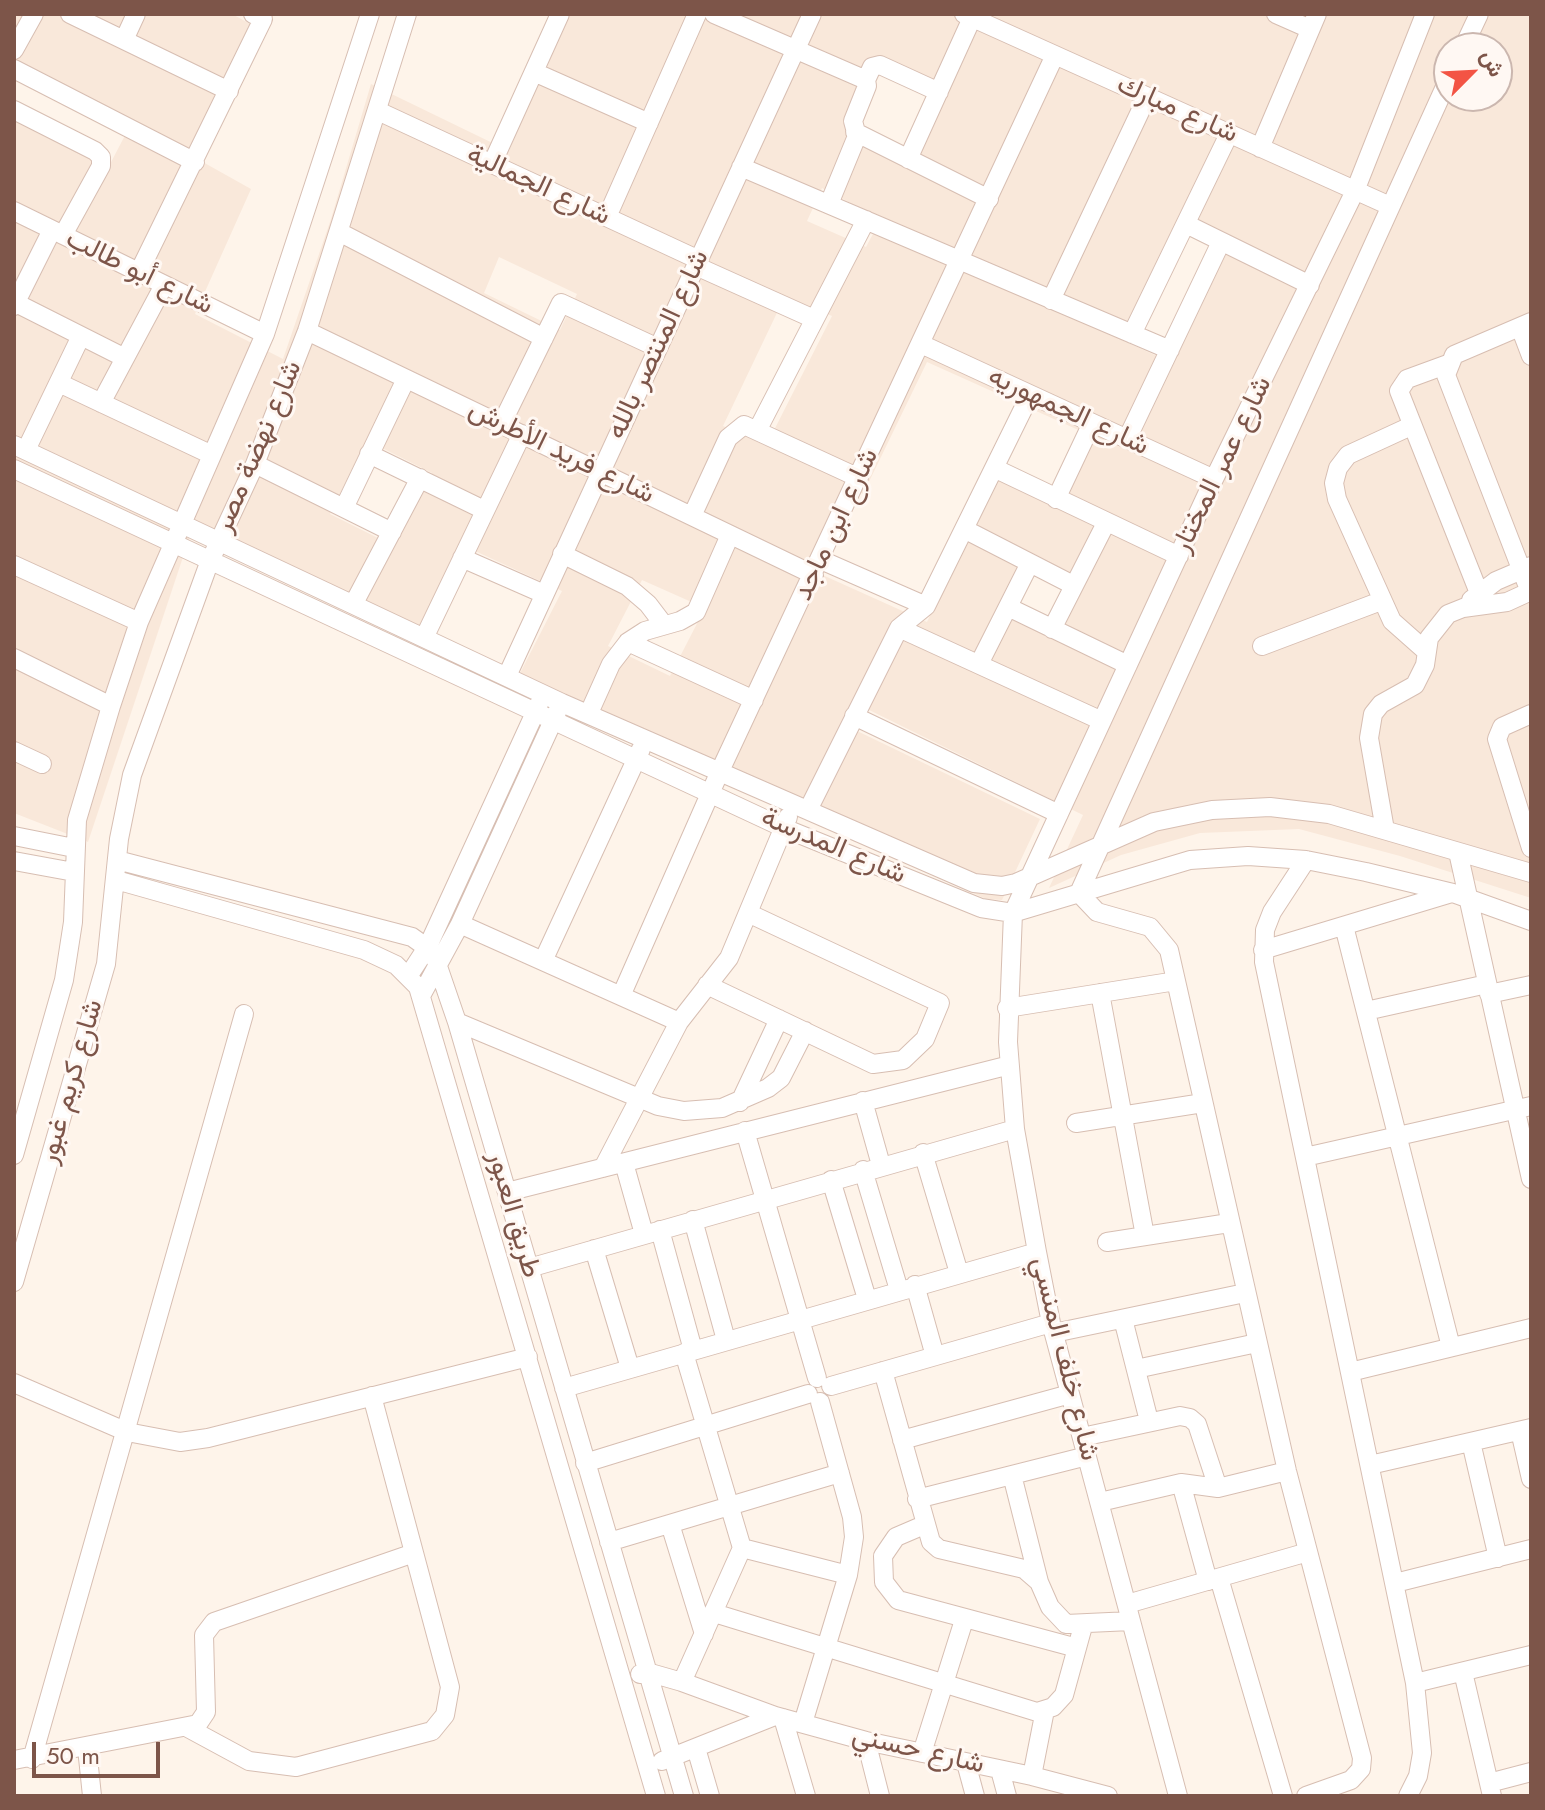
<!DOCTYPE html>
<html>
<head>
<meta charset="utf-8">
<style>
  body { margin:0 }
  #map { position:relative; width:1545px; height:1810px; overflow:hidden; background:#fef4ea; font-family:Jost,Vazirmatn,sans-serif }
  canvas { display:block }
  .frame { position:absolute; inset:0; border:16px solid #7d5549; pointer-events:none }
  .north { position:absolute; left:1433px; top:32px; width:80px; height:80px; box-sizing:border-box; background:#fff8f3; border:2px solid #cbb7af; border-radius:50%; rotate:66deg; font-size:22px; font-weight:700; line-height:32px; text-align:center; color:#7d5549 }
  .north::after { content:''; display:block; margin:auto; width:28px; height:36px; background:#f35444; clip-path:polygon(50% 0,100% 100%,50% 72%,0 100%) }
  .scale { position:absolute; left:32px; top:1742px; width:128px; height:36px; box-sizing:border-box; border:4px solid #7d5549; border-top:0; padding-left:10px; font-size:24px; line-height:28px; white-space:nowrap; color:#7d5549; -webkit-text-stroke:6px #fff8f3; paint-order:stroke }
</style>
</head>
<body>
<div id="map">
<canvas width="1545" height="1810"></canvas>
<div class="frame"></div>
<div class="north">ش</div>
<div class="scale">50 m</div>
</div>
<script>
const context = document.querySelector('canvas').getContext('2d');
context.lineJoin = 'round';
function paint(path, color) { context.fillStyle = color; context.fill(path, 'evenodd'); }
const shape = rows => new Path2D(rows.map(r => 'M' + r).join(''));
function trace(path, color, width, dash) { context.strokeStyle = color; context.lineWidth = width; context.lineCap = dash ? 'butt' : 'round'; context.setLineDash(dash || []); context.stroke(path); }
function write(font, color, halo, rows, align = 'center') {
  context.font = font + ' Jost,Vazirmatn,sans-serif'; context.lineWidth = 6; context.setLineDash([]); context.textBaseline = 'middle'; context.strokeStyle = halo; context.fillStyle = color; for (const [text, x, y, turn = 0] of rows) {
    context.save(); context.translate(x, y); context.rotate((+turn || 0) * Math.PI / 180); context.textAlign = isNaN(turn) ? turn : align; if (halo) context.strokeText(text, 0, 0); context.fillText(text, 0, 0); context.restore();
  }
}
const residential = shape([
  [14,14,232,14,254,26,201,161,251,189,195,314,283,359,331,219,371,84,509,151,544,65,570,14,1531,14,1531,898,1400,856,1299,829,1200,833,1121,855,1049,888,1083,815,865,708,855,730,1040,819,1002,900,986,899,514,685,562,591,475,551,430,647,190,536,88,842,14,813,14,118,109,166,132,122,14,64],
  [1449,48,1497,48,1497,96,1449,96],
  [874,60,943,90,912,160,846,129],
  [822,188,881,219,866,247,807,221],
  [1184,213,1228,236,1170,362,1124,341],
  [499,257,577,294,560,330,484,293],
  [785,296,832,316,766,446,723,426],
  [927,362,1094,437,1060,507,996,476,927,622,807,568,846,485,863,494],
  [366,440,432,473,392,545,330,514],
  [1028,554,1083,582,1055,639,999,612],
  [642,580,705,608,670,676,608,646]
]);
const minor = shape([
  [70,14,229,91],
  [714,14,866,80,867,86,853,121,857,136,829,204],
  [964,14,1390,206],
  [1276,14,1310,29],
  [124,40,136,14],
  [1463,48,1479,14],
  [14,50,34,14],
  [14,69,195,162],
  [534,72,649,123],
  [866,80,872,67,880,65,939,92],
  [14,110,95,151,101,157,101,166,63,235],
  [378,111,699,260],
  [855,132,989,199],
  [1260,148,1317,14],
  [908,159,972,18],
  [492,164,560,14],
  [741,167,1170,350],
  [14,211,265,334],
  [607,217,697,14],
  [1186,224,1310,285],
  [339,232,544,338],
  [696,266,814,319],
  [139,272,263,19,253,14],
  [1051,300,1147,97],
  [16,303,125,358],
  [14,306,52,230],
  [1520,327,1531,356],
  [307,331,814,575],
  [1132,334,1229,134],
  [921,344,1214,479],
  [1448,364,1407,379,1399,391,1479,593],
  [59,383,212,455],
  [101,403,164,285],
  [501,425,561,303,658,348],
  [1411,426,1348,455,1338,468,1334,483,1337,499,1392,621,1427,652],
  [758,429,866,220],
  [1127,439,1221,242],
  [14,445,562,703,974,883,1002,886,1016,883,1154,822,1212,810,1270,807,1329,814,1531,873],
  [26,450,81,336],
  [369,454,484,510],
  [255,464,392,532],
  [994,468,1179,556],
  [14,469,784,828,981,908,1013,913,1190,860,1248,856,1306,860,1366,872,1453,893,1531,921],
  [1056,499,1092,423],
  [344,508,406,379],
  [692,516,728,438,744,425,859,478],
  [964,529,1073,585],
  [562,554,627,586,648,604,664,625],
  [462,558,544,594],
  [821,560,926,606],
  [14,565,139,622],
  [1530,592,1446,375,1454,355,1531,322],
  [1471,600,1496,581,1531,566],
  [354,603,420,478],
  [1008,607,1128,665],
  [899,628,1102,721],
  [1052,629,1106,523],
  [425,636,522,434],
  [628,642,754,700],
  [1262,646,1381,601],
  [14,658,111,706],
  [979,664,1030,563],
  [507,676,812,14],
  [589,713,611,664,628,642,645,631,680,621,696,612,730,535],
  [1531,714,1502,727,1497,739,1531,848],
  [854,716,1059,814],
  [14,751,42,764],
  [808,810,899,628,926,606,1030,395],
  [1385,830,1369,738,1373,714,1381,704,1415,685,1425,665,1429,638,1448,614,1463,608,1507,602,1531,591],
  [14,836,74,848],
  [1458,852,1531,1179],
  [117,860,412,937,433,952,457,1022,684,1796],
  [1306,860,1272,912,1265,930,1264,962,1415,1683,1422,1753,1418,1776,1408,1796],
  [14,861,74,872],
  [116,880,364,950,396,965,418,987,656,1796],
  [460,924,679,1022],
  [1344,926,1451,1347],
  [1263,950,1452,893],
  [543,961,641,749],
  [409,975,428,946,539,704],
  [707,985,873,1064,903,1060,925,1039,940,1003,748,913],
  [1100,993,1145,1236],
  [422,994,460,924,557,712],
  [1489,994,1531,985],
  [621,996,720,771,1055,55],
  [1007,1008,1176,981],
  [1366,1011,1487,984],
  [457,1022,658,1106,684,1111,722,1108,768,1088,781,1078,805,1031],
  [863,1101,881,1165],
  [740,1102,779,1019],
  [1076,1123,1203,1103],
  [745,1131,817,1378],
  [923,1153,959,1273],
  [14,1155,64,980,73,922,77,820,111,706,139,622,265,334,370,14],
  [1305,1157,1531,1106],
  [624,1163,644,1234],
  [603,1168,679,1022,729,958,788,817],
  [863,1170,899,1290],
  [831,1180,867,1299],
  [507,1192,1010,1065],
  [693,1220,726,1340],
  [660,1230,693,1350],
  [1107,1242,1229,1223],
  [594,1249,630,1368],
  [529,1268,1015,1129],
  [14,1282,106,964,119,839,132,775,209,563,255,464,307,331,407,14],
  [915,1285,935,1356],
  [1123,1319,1149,1421],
  [1054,1333,1245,1293],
  [1136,1369,1257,1343],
  [883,1371,931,1542,939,1549,1024,1569,1039,1582,1050,1607,1066,1624,1131,1621],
  [1350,1372,1531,1328],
  [14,1383,127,1432,180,1442,208,1438,528,1357],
  [831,1386,1051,1323],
  [564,1388,1037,1252],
  [1520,1431,1531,1479],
  [1082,1437,1180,1416,1190,1418,1197,1424,1218,1488],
  [902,1440,1070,1394],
  [1471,1442,1498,1558],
  [585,1463,808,1394],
  [1370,1465,1531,1428],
  [1012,1475,1039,1582],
  [1181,1483,1208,1581],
  [917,1499,1087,1456],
  [1100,1502,1181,1483,1218,1488,1287,1471],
  [670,1524,704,1634],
  [924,1525,896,1537,883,1556,884,1582,898,1600,1077,1648],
  [609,1542,840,1473],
  [742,1548,848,1575],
  [1219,1578,1283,1796],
  [1395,1583,1531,1549],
  [1127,1604,1308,1552],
  [714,1613,1037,1712,1053,1707,1064,1695,1083,1626],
  [1463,1672,1492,1796],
  [640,1674,647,1672,682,1682,775,1716,866,1741,1032,1776,1108,1796],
  [682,1682,742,1548,684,1353],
  [1415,1683,1531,1655],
  [783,1718,806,1796],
  [803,1723,848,1575,854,1537,852,1517,820,1402],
  [188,1728,249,1761,296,1767,432,1731,445,1715,450,1687,372,1396],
  [866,1741,880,1796],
  [87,1748,92,1796],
  [696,1748,710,1796],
  [922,1753,964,1620],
  [32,1759,244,1014],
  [14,1760,198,1724,206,1712,204,1635,214,1622,414,1553],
  [662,1761,775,1716],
  [966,1763,975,1796],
  [1000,1770,1007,1796],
  [1032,1776,1045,1710],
  [1489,1783,1531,1772],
  [1178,1796,1051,1323,1037,1252,1015,1129,1008,1042,1013,913,1214,479,1355,191,1425,14],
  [1306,1796,1351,1780,1361,1769,1362,1758,1287,1471,1169,950,1150,927,1097,912,1079,893,1449,78]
]);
const streetNames = [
  ["شارع مبارك",1177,110,24],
  ["شارع الجمالية",538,186,25],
  ["شارع أبو طالب",139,273,26],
  ["شارع المنتصر بالله",659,345,-65],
  ["شارع الجمهوريه",1068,412,25],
  ["شارع نهضة مصر",259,447,-67],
  ["شارع فريد الأطرش",561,453,26],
  ["شارع عمر المختار",1223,465,-64],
  ["شارع ابن ماجد",837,525,-65],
  ["شارع المدرسة",833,847,23],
  ["شارع كريم غبور",72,1082,-74],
  ["طريق العبور",513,1215,74],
  ["شارع خلف المنسي",1064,1359,76],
  ["شارع حسني",918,1751,13]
];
paint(residential, '#f9e8da');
trace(minor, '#d7beb2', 20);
trace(minor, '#fff', 18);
write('28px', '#7d5549', '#fff8f3', streetNames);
</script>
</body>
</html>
